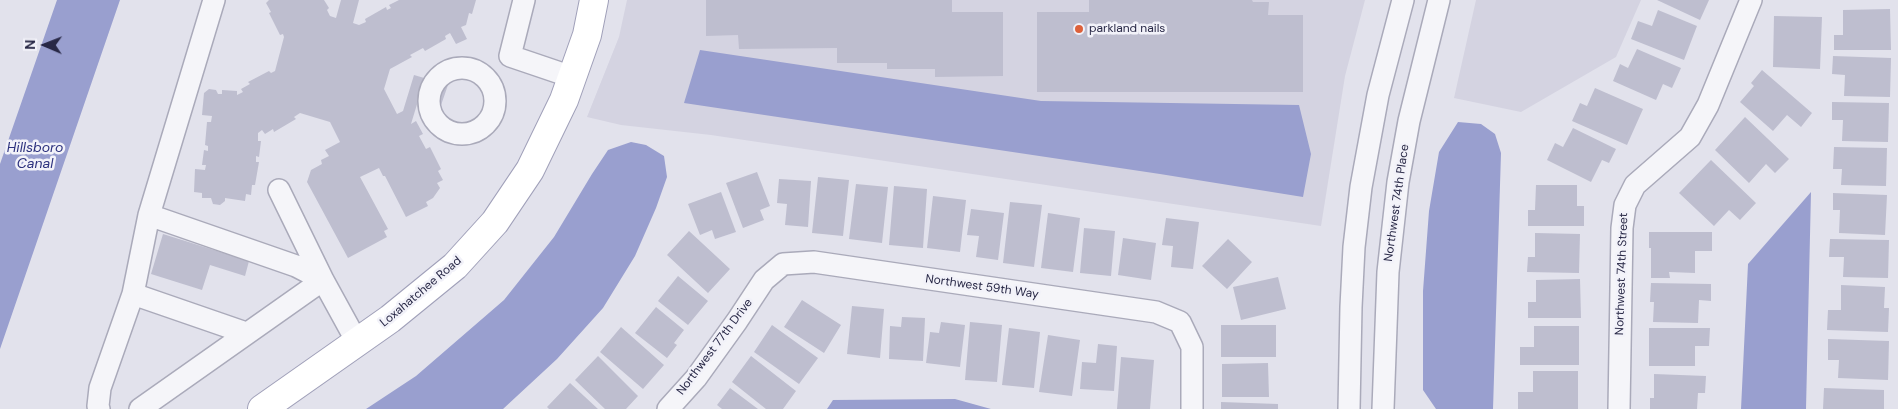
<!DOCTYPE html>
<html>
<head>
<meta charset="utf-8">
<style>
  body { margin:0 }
  #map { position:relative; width:1898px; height:409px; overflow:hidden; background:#e2e2ec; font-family:"DM Sans",sans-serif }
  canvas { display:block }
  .north { position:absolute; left:20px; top:20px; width:50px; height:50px; -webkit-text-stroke:4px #f2f2f9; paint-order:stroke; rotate:271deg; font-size:14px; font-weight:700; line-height:20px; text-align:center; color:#282846 }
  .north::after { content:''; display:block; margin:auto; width:18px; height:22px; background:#282846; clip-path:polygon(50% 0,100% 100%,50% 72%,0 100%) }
</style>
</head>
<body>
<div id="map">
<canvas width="1898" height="409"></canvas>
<div class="north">N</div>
</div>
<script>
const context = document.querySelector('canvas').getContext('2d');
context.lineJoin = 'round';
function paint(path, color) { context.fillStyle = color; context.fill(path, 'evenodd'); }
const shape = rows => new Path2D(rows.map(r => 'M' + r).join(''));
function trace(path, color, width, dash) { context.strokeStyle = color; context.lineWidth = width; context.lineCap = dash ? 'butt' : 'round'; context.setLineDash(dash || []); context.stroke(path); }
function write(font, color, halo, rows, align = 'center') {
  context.font = font + ' "DM Sans",sans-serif'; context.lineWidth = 5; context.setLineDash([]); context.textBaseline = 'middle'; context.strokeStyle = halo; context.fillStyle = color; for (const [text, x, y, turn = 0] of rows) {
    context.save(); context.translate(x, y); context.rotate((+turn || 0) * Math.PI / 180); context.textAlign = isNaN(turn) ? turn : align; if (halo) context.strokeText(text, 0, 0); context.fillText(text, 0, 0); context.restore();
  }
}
const built = shape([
  [627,0,1365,0,1345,76,1321,226,711,135,621,125,587,117,619,37],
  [1476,0,1641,0,1616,57,1521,112,1454,98]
]);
const water = shape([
  [57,0,120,0,0,349,0,164],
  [700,50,1041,101,1299,105,1311,154,1303,197,1160,174,684,103],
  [1458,122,1481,124,1495,134,1501,153,1493,409,1436,409,1423,390,1423,291,1429,211,1439,152],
  [631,142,646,145,664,156,667,177,656,208,635,256,603,308,557,359,503,409,366,409,416,376,504,300,554,237,592,174,608,150],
  [1811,192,1806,409,1741,409,1748,264],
  [955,399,991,409,827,409,833,400]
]);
const building = shape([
  [269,0,324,0,329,8,327,10,330,16,336,18,341,0,359,0,353,23,359,25,366,22,365,19,386,7,387,10,391,8,389,5,399,0,476,0,472,14,469,13,466,25,461,27,467,39,456,44,450,33,445,36,446,39,425,51,423,48,410,55,412,57,390,69,384,89,397,114,403,111,414,75,448,85,440,108,418,101,411,124,416,121,423,134,419,136,426,149,430,147,441,169,438,171,443,180,437,183,440,188,433,198,426,202,428,206,406,217,385,176,383,176,379,168,360,177,388,229,384,231,387,237,348,258,307,182,311,170,322,164,321,160,329,156,325,150,340,142,330,122,300,113,294,117,296,119,274,132,273,129,265,134,262,130,258,133,258,141,261,141,259,157,256,156,256,162,259,162,255,185,252,185,251,195,246,194,245,201,225,198,225,201,220,205,213,204,211,198,202,198,202,193,194,192,195,169,205,170,206,165,202,165,204,150,208,151,208,146,205,145,207,122,211,122,212,116,202,115,204,93,209,89,216,90,218,94,222,94,222,90,237,91,237,95,243,92,241,89,250,84,248,82,269,71,271,73,275,71,284,37,283,34,280,35,269,13,271,12,266,3],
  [706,0,952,0,952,12,1003,12,1003,76,935,77,935,69,887,69,887,63,837,63,837,48,739,49,738,35,706,36],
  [1089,0,1252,0,1253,2,1269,2,1268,15,1303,15,1303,92,1037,92,1037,12,1089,12],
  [1657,0,1709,0,1700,20],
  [1890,9,1891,50,1834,50,1834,35,1843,35,1843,10],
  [1658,10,1697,26,1684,60,1631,39,1638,21,1652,26],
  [1774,16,1822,17,1820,69,1773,67],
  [1637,49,1681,68,1672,88,1663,84,1656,100,1613,81,1620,64,1628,68],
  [1833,56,1891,58,1890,97,1844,96,1845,75,1832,74],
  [1762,70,1812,113,1801,127,1787,115,1773,131,1740,102,1754,86,1751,83],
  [1595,88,1643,109,1627,145,1572,121,1580,103,1587,106],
  [1832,102,1889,103,1888,142,1842,141,1843,120,1832,120],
  [1745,117,1789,159,1775,173,1766,164,1749,183,1715,150],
  [1573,128,1616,149,1609,163,1602,160,1591,182,1547,160,1555,143,1563,147],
  [1834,147,1887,148,1886,186,1841,185,1842,169,1833,169],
  [1711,160,1756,203,1740,220,1729,210,1714,226,1679,193],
  [757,172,770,206,760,210,764,220,743,228,726,183],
  [818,177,849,180,843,236,812,233],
  [779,179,811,181,808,227,785,225,787,204,777,203],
  [856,184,888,187,882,243,849,239],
  [1536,185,1577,185,1577,206,1584,206,1584,226,1528,226,1528,210,1535,210],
  [894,186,927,189,923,248,889,245],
  [721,192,736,232,715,239,712,230,700,235,688,204],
  [1833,193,1887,195,1885,235,1839,233,1840,210,1833,210],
  [933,196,966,200,960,252,927,248],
  [1010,202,1042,205,1034,267,1003,263],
  [971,209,1004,213,998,260,976,257,979,236,967,235],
  [1048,213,1080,218,1073,272,1041,268],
  [1166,218,1199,222,1193,269,1171,267,1173,246,1162,245],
  [1084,228,1115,231,1111,276,1080,273],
  [689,231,730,269,708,293,667,255],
  [1649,232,1712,232,1712,251,1695,251,1695,273,1669,272,1670,278,1651,278,1651,248,1649,248],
  [1535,233,1580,234,1579,273,1527,272,1528,257,1535,257],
  [163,234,249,261,245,276,210,265,202,290,151,274],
  [1123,238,1156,243,1151,280,1118,275],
  [1228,239,1252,262,1227,289,1202,266],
  [1830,239,1889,240,1888,278,1843,277,1844,257,1829,257],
  [678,276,708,301,688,325,658,301],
  [1278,277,1286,309,1241,320,1233,287],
  [1580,279,1581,318,1528,318,1528,302,1536,302,1536,280],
  [1651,283,1711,284,1711,301,1699,300,1698,323,1653,322,1654,302,1650,302],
  [1841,285,1885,287,1884,308,1889,308,1888,332,1827,330,1828,310,1841,310],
  [802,300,841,325,824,353,784,327],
  [852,306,884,309,880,358,847,354],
  [656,307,684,330,674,343,677,345,667,358,635,333],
  [902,317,925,318,923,361,889,359,890,326,901,327],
  [941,322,965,325,960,367,926,363,930,332,939,333],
  [970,322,1002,325,997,382,965,380],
  [772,325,818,358,799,384,754,352],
  [1221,325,1276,325,1276,357,1221,357],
  [1534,326,1579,326,1579,365,1520,365,1520,347,1534,347],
  [621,327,664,365,643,389,600,352],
  [1009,328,1040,332,1034,388,1002,385],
  [1649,328,1710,328,1709,346,1695,346,1695,366,1649,366],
  [1048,335,1080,340,1072,396,1039,392],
  [1828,339,1889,341,1888,380,1838,378,1839,360,1828,360],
  [1098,344,1117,346,1114,391,1080,389,1082,362,1096,363],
  [598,356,638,396,626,409,605,409,575,380],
  [751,356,796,391,783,409,766,409,732,382],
  [1121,357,1154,360,1150,409,1117,409],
  [1268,363,1269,397,1222,397,1222,364],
  [1533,371,1578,371,1578,409,1518,409,1518,392,1533,392],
  [1654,374,1706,376,1705,393,1698,393,1697,409,1650,409,1650,398,1654,398],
  [570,383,598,409,549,409,547,407],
  [730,388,758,409,722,409,717,405],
  [1824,388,1884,390,1884,409,1823,409],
  [1221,402,1278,404,1278,409,1221,409]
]);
const minor = shape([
  [524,0,510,56,572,77],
  '429 101a33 33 0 1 1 66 0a33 33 0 1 1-66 0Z',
  [279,190,323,280,357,342],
  [133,294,246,333],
  [99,409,98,406,100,388,133,294,149,215,214,0],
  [140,409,323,280,296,266,149,215],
  [668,409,696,378,737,321,764,280,783,264,814,262,1156,312,1180,322,1192,347,1192,409],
  [1349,409,1351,307,1354,247,1361,187,1378,95,1403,0],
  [1383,409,1388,272,1398,182,1409,121,1439,0],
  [1619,409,1622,228,1625,205,1635,185,1690,137,1708,105,1751,0]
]);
const major = shape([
  [262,409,390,319,455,266,495,222,530,170,564,100,587,35,594,0]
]);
const markers = [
  [1079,29,5,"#dd613b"]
];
const poiNames = [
  ["parkland nails",1089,29]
];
const streetNames = [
  ["Northwest 74th Place",1397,203,-82],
  ["Northwest 74th Street",1622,274,-88],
  ["Northwest 59th Way",982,287,8],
  ["Loxahatchee Road",421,292,-40],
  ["Northwest 77th Drive",715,347,-53]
];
const waterNames = [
  ["Hillsboro",35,148],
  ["Canal",35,164]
];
paint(built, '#d4d3e1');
paint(water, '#999fcf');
paint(building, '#bebecf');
trace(minor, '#aaaaba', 24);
trace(major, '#a0a0b9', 30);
trace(minor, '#f5f5f9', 21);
trace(major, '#fff', 28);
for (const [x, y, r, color] of markers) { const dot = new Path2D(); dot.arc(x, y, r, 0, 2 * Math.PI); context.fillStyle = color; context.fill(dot); trace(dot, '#f2f2f9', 2); }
write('12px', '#282846', '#f2f2f9', poiNames, 'left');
write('12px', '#282846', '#f2f2f9', streetNames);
write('italic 14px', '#2d327e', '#f2f2f9', waterNames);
</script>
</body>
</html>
